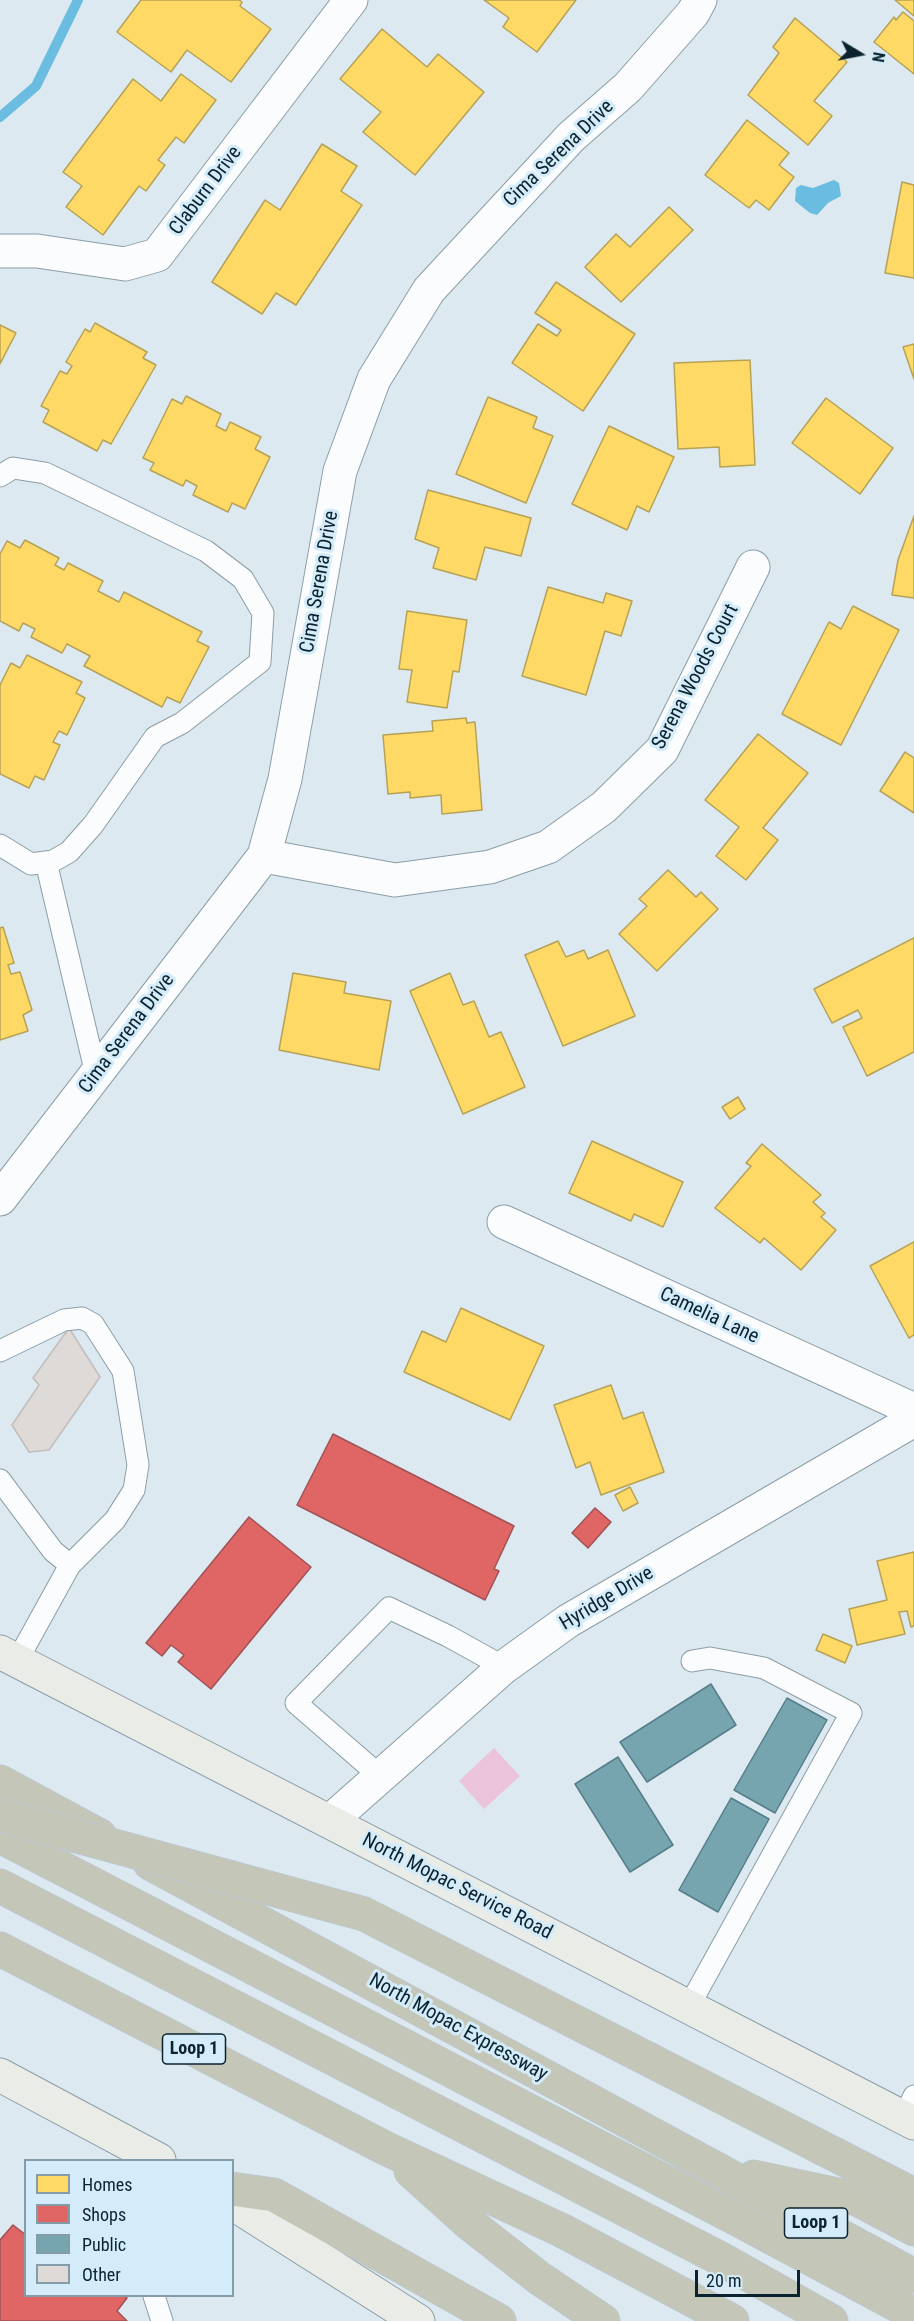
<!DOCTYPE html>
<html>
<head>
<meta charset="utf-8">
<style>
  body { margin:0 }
  #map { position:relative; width:914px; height:2321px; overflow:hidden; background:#dce9f1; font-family:"Roboto Condensed",sans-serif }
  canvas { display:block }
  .legend { position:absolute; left:24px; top:2159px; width:210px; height:138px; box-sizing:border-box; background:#d4ecf9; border:2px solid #839ca8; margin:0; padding:8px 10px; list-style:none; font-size:18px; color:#0a232f }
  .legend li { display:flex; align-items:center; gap:12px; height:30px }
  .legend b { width:30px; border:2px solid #839ca8 }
  .north { position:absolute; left:830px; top:24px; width:60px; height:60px; -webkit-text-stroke:4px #d4ecf9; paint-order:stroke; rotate:100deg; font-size:16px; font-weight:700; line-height:24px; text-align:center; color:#0a232f }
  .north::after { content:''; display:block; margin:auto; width:21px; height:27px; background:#0a232f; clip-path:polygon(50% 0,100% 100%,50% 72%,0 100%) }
  .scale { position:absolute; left:695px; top:2270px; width:105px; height:27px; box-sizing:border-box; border:3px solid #0a232f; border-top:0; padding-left:8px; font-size:18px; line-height:21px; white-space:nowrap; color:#0a232f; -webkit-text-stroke:4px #d4ecf9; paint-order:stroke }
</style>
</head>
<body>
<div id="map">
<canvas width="914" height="2321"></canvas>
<ul class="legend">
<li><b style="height:16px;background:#ffd966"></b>Homes</li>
<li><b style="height:16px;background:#e06666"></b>Shops</li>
<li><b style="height:16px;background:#76a5af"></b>Public</li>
<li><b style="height:16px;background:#dedad8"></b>Other</li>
</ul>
<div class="north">N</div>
<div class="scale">20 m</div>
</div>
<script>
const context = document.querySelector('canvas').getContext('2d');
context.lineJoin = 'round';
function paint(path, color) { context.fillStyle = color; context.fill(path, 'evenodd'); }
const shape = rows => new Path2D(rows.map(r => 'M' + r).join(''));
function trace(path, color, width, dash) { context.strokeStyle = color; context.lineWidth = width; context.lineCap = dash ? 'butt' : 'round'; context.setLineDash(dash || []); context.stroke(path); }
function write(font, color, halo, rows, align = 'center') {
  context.font = font + ' "Roboto Condensed",sans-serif'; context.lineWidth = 6; context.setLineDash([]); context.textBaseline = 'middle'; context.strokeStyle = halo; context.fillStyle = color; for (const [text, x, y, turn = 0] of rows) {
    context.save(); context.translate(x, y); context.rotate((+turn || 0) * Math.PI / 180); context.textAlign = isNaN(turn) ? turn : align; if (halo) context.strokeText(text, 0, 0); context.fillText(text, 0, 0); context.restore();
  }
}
const green = shape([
  [494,1748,520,1776,484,1809,459,1781]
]);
const water = shape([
  [834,180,839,183,841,196,828,203,817,215,810,213,795,201,796,188,801,185,813,188]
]);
const homes = shape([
  [141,0,239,0,242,2,240,6,271,29,231,82,187,50,171,72,117,32,141,0],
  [484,0,576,0,537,52,503,27,509,18,484,0],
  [895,0,914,0,914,16,895,0],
  [903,12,914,21,914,74,874,42,894,17,896,20,903,12],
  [795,18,847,62,814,101,832,116,808,145,748,95,779,53,773,47,795,18],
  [382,29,427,67,438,54,484,92,415,175,363,132,381,112,340,79,382,29],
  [181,74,216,100,184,143,176,137,158,160,165,165,146,191,139,186,103,235,66,207,82,186,63,172,133,79,161,101,181,74],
  [747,120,789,153,779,165,794,177,769,210,756,200,749,208,705,175,747,120],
  [322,144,357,166,341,191,362,205,296,305,276,293,262,314,212,282,265,200,280,210,322,144],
  [902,182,914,185,914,278,885,273,902,182],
  [669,207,693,230,621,302,585,267,616,234,630,247,669,207],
  [556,282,635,334,583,411,512,363,538,324,557,336,561,330,535,313,556,282],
  [95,323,147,352,143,358,156,365,111,444,103,440,97,451,43,422,49,410,41,406,60,371,67,374,72,366,66,362,85,329,90,332,95,323],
  [0,325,16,333,0,364,0,325],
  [914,344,914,379,903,347,914,344],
  [750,360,755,465,720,467,719,447,678,449,674,363,750,360],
  [186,396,221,414,216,426,226,431,230,422,261,437,255,449,270,457,245,509,232,503,228,512,193,495,197,486,186,480,183,486,150,470,154,463,143,458,172,399,182,404,186,396],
  [488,397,537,417,533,428,553,436,526,503,456,474,488,397],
  [826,398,893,448,860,494,792,443,826,398],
  [609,426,674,457,649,512,637,506,627,530,572,504,609,426],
  [428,490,531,518,521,556,485,547,476,580,433,568,439,548,415,539,428,490],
  [914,516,914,598,892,595,898,560,914,516],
  [25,540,59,558,55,565,64,570,68,563,103,581,98,591,119,602,124,592,202,632,197,641,209,647,180,703,167,697,162,707,84,666,90,656,67,644,62,653,31,637,35,629,23,623,19,631,0,621,0,554,7,541,20,548,25,540],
  [548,587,603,603,606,593,632,601,621,636,605,631,586,695,522,676,548,587],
  [853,606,899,630,841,745,782,714,829,622,841,629,853,606],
  [407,611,467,620,459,672,453,671,447,708,407,702,412,670,399,669,407,611],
  [27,655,82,682,76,693,85,698,67,735,59,731,53,742,60,745,44,780,35,776,29,788,0,774,0,685,11,663,20,668,27,655],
  [466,718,467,723,475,722,482,810,442,814,441,795,410,798,410,792,388,794,383,735,433,731,432,721,466,718],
  [758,734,808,773,763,828,778,840,746,880,716,856,739,827,705,800,758,734],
  [905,752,914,758,914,813,880,791,905,752],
  [668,870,696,897,701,892,718,909,657,971,619,934,647,906,639,899,668,870],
  [3,927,14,963,8,965,11,974,20,972,32,1010,23,1015,28,1031,0,1040,0,928,3,927],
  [914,938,914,1052,867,1076,843,1027,862,1018,858,1010,832,1023,814,989,914,938],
  [558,941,566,957,584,950,588,959,608,950,635,1016,563,1046,525,955,558,941],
  [293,973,346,982,344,993,391,1001,379,1070,279,1050,293,973],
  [450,973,463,1005,474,1001,489,1037,501,1032,525,1087,463,1114,410,991,450,973],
  [738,1097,745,1109,730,1119,722,1107,738,1097],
  [592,1141,683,1182,663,1227,634,1214,631,1221,569,1193,592,1141],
  [762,1144,821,1195,813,1202,825,1213,821,1217,836,1230,801,1270,764,1238,760,1243,715,1208,751,1166,746,1163,762,1144],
  [914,1242,914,1335,909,1338,870,1266,914,1242],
  [461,1308,544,1346,510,1420,404,1372,422,1331,446,1342,461,1308],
  [611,1385,623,1419,643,1412,664,1472,601,1495,590,1462,576,1468,554,1405,611,1385],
  [630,1487,638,1503,623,1511,615,1495,630,1487],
  [914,1552,914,1626,911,1627,907,1611,899,1612,905,1634,857,1645,849,1609,887,1600,877,1561,914,1552],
  [823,1634,852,1646,845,1663,816,1650,823,1634]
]);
const shops = shape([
  [333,1434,514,1526,494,1569,499,1571,485,1600,297,1505,333,1434],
  [595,1508,611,1522,588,1548,572,1533,595,1508],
  [249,1517,311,1567,211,1689,178,1662,184,1655,171,1645,162,1656,146,1643,249,1517],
  [13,2225,26,2235,26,2296,124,2296,127,2298,117,2311,127,2321,0,2321,0,2240,13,2225]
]);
const public = shape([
  [711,1684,736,1725,647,1782,620,1742,711,1684],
  [787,1698,827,1720,775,1813,734,1790,787,1698],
  [618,1757,673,1845,630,1872,575,1784,618,1757],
  [731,1798,769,1819,718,1912,679,1890,731,1798]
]);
const stream = shape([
  [0,117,36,86,78,0]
]);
const building = shape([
  [69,1328,100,1377,49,1450,29,1452,12,1425,39,1385,33,1378,69,1328]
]);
const service = shape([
  [0,476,13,468,45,473,206,551,243,579,263,613,260,662,182,723,155,737,93,825,69,852,53,861,31,864,0,845],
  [46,862,96,1074],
  [0,1351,64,1320,82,1318,93,1324,123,1371,138,1465,134,1490,115,1520,70,1565,17,1661],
  [0,1480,53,1551,70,1565],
  [380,1776,296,1703,389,1608,448,1636,504,1667],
  [689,2006,851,1713,764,1668,710,1658,692,1661],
  [904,2117,914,2096],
  [154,2296,162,2321]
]);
const minor = shape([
  [0,251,37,251,125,264,157,255,351,0],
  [264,856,395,880,490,867,548,847,604,807,662,750,753,567],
  [0,1199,264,856,285,779,340,471,374,379,429,290,571,137,628,87,693,13,700,0],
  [504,1222,914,1410],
  [330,1821,504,1667,568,1621,914,1420]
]);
const secondary = shape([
  [0,1652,914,2123],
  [0,2075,159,2160],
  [232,2203,418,2321]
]);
const motorway = shape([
  [0,1782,100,1836],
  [0,1836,741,2221,914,2314],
  [150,1863,914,2276],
  [0,1886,721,2259,831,2321],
  [0,1949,387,2149,561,2230,732,2321],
  [411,2171,470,2224,539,2278,603,2321],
  [754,2177,857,2199,914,2229],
  [232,2189,274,2195,499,2321]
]);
const motorwayBridge = shape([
  [0,1815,364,1914,914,2195]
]);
const shields = [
  [194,2049,63],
  [816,2223,63]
];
const shieldNames = [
  ["Loop 1",194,2049],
  ["Loop 1",816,2223]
];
const streetNames = [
  ["Cima Serena Drive",559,154,-44],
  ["Claburn Drive",206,191,-53],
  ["Cima Serena Drive",320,582,-80],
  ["Serena Woods Court",696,677,-62],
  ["Cima Serena Drive",127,1034,-53],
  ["Camelia Lane",709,1316,25],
  ["Hyridge Drive",607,1599,-31],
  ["North Mopac Service Road",457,1887,27],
  ["North Mopac Expressway",458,2028,29]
];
paint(green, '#ebc4db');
paint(water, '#6abce0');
paint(homes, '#ffd966');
trace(homes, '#b6a256', 1.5);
paint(shops, '#e06666');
trace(shops, '#a05256', 1.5);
paint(public, '#76a5af');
trace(public, '#567e89', 1.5);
trace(stream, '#6abce0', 10);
paint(building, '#dedad8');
trace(building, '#c1bdbb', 1.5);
trace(service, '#8c9da6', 23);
trace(minor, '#8c9da6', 35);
trace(secondary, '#8c9da6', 35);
trace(motorway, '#bdc7cd', 35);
trace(service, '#fafcfd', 21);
trace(minor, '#fafcfd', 33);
trace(secondary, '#eaece8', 33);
trace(motorway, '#c4c6b7', 33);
trace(motorwayBridge, '#bdc7cd', 35, []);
trace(motorwayBridge, '#c4c6b7', 33);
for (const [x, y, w] of shields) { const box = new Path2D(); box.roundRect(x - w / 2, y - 15, w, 30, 4.5); context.fillStyle = '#d4ecf9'; context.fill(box); trace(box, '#0a232f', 1.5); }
write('bold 18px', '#0a232f', null, shieldNames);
write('20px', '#0a232f', '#d4ecf9', streetNames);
</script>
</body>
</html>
